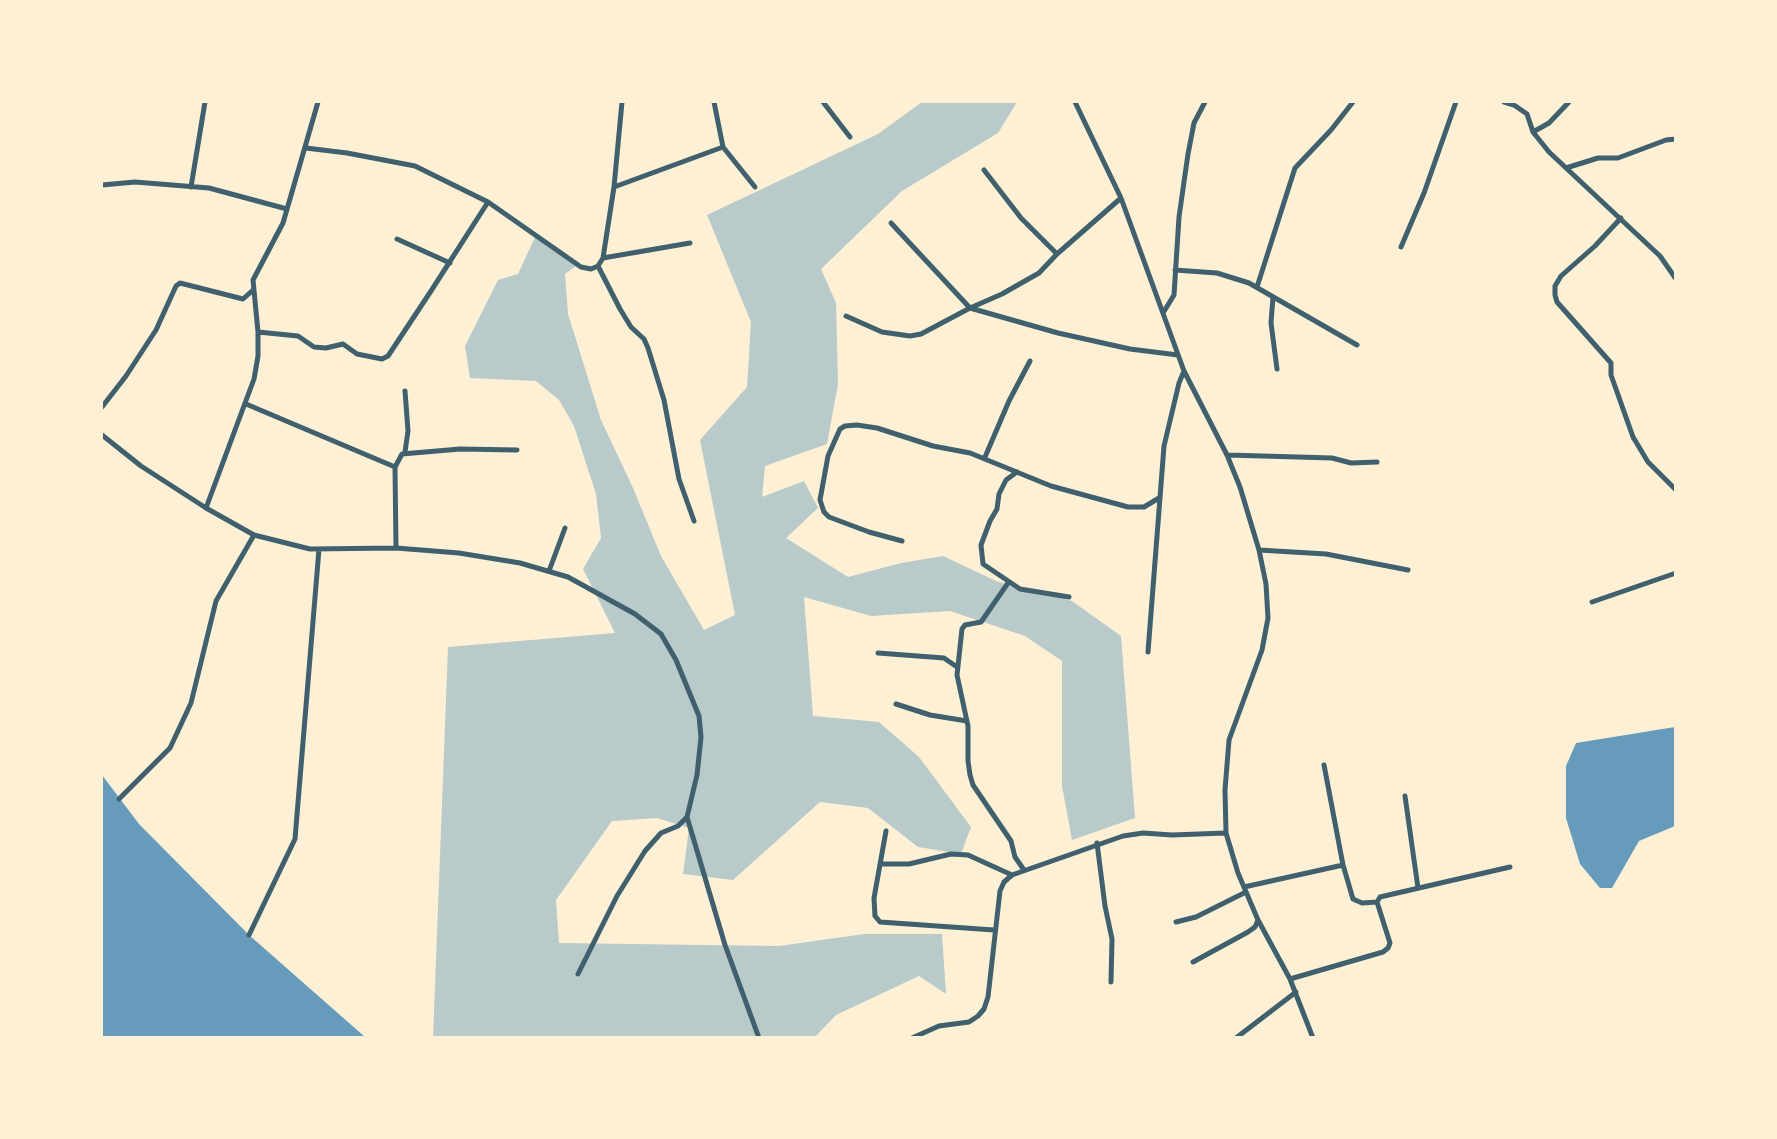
<!DOCTYPE html>
<html>
<head>
<meta charset="utf-8">
<style>
  body { margin:0 }
  #map { position:relative; width:1777px; height:1139px; overflow:hidden; background:#fdf0d5; font-family:"PT Serif",serif }
  canvas { display:block }
  .frame { position:absolute; inset:0; border:103px solid #fdf0d5; pointer-events:none }
</style>
</head>
<body>
<div id="map">
<canvas width="1777" height="1139"></canvas>
<div class="frame"></div>
</div>
<script>
const context = document.querySelector('canvas').getContext('2d');
context.lineJoin = 'round';
function paint(path, color) { context.fillStyle = color; context.fill(path, 'evenodd'); }
const shape = rows => new Path2D(rows.map(r => 'M' + r).join(''));
function trace(path, color, width, dash) { context.strokeStyle = color; context.lineWidth = width; context.lineCap = dash ? 'butt' : 'round'; context.setLineDash(dash || []); context.stroke(path); }
const green = shape([
  [922,102,1017,102,998,133,902,191,821,269,836,303,838,384,827,444,765,466,762,497,804,481,818,508,786,538,848,577,901,563,943,556,996,581,1072,601,1121,636,1135,818,1072,840,1062,786,1062,661,1025,636,950,611,871,616,804,597,813,716,879,722,919,757,971,827,961,854,918,847,868,808,820,802,733,880,683,874,689,828,657,818,612,821,556,900,559,943,779,946,864,934,942,934,946,994,919,976,836,1015,815,1037,433,1038,448,647,615,633,583,569,601,538,596,494,574,426,559,400,536,381,470,378,465,346,498,280,518,274,536,235,579,264,565,274,568,314,601,420,633,488,661,556,704,630,735,615,700,440,747,387,751,322,707,215,878,134]
]);
const water = shape([
  [1675,727,1675,826,1639,841,1612,888,1600,888,1580,864,1566,818,1566,766,1576,743],
  [102,775,139,824,249,935,365,1037,102,1037]
]);
const minor = shape([
  [823,102,850,137],
  [1075,102,1121,198,1184,371,1227,455,1240,487,1259,550,1266,584,1268,618,1262,650,1229,740,1225,790,1226,833,1238,873,1258,920,1290,979,1313,1038],
  [1504,102,1514,105,1527,114,1533,132,1549,152,1660,256,1676,279],
  [1533,132,1549,123,1569,102],
  [723,147,755,187],
  [306,148,347,153,415,166,488,202,581,267,591,269,598,266,603,258,614,187,622,102],
  [1566,168,1598,158,1618,158,1666,140,1676,139],
  [984,170,1021,218,1057,254],
  [102,185,135,182,209,188,287,209],
  [191,187,205,102],
  [614,187,723,147,714,102],
  [1621,218,1595,246,1561,276,1555,286,1555,295,1557,302,1611,363,1611,375,1633,437,1648,462,1676,490],
  [891,223,970,308,1002,294,1039,273,1057,254,1121,198],
  [397,239,450,263],
  [1401,247,1424,193,1456,102],
  [603,258,690,243],
  [598,266,620,309,631,327,644,339,648,348,664,400,679,479,694,521],
  [1175,270,1217,273,1249,283,1357,345],
  [1257,287,1295,168,1331,130,1353,102],
  [1273,297,1271,323,1277,369],
  [1163,313,1174,295,1179,217,1188,154,1194,123,1205,102],
  [846,316,882,332,910,336,921,334,970,308,1058,333,1130,349,1178,355],
  [258,332,298,336,314,347,326,348,343,344,357,354,382,359,388,356,431,291,488,202],
  [246,404,395,467],
  [102,407,126,376,156,330,176,286,180,283,243,299,252,291],
  [102,435,141,466,206,508,254,535,310,549,396,548,459,553,520,563,568,577,635,614,661,634,676,660,699,716,701,737,697,775,687,817,725,945,759,1038],
  [405,452,408,431,405,391],
  [1227,455,1332,458,1351,463,1377,462],
  [985,457,1009,401,1030,361],
  [1017,472,1006,480,999,494,997,509,990,521,981,545,983,564,1020,589,1069,597],
  [206,508,254,379,258,356,258,332,253,280,283,223,318,102],
  [902,541,869,532,829,517,824,512,820,500,828,456,840,429,845,426,857,425,877,428,933,446,970,453,1051,486,1128,507,1144,507,1159,498],
  [396,548,395,467,402,454,460,449,517,450],
  [1259,550,1326,554,1408,570],
  [549,571,565,528],
  [1008,583,981,622,965,625,962,629,957,675,968,726,968,761,970,775,973,785,1011,841,1015,857,1024,870],
  [1592,602,1676,573],
  [1148,652,1164,446,1179,383,1184,371],
  [878,653,944,658,957,667],
  [896,704,930,715,967,721],
  [1324,765,1343,865],
  [1405,796,1418,888],
  [119,799,170,748,191,703,216,601,254,535],
  [886,831,874,898,875,916,880,922,994,930],
  [1097,843,1105,906,1112,939,1111,982],
  [881,864,909,864,951,854,968,855,1012,875],
  [1244,887,1343,865,1353,899,1362,903,1377,902,1380,897,1510,867],
  [1176,922,1196,917,1246,892],
  [249,935,295,839,319,549],
  [1193,962,1248,932,1255,927,1258,920],
  [578,974,617,896,645,851,661,833,678,826,687,817],
  [1290,979,1383,952,1388,948,1390,943,1377,902],
  [912,1038,939,1026,969,1022,978,1016,984,1009,988,997,1000,891,1004,882,1012,875,1123,836,1143,833,1172,835,1226,833],
  [1236,1038,1296,992]
]);
paint(green, '#b9caca');
paint(water, '#669bbc');
trace(minor, '#3f606c', 5);
</script>
</body>
</html>
